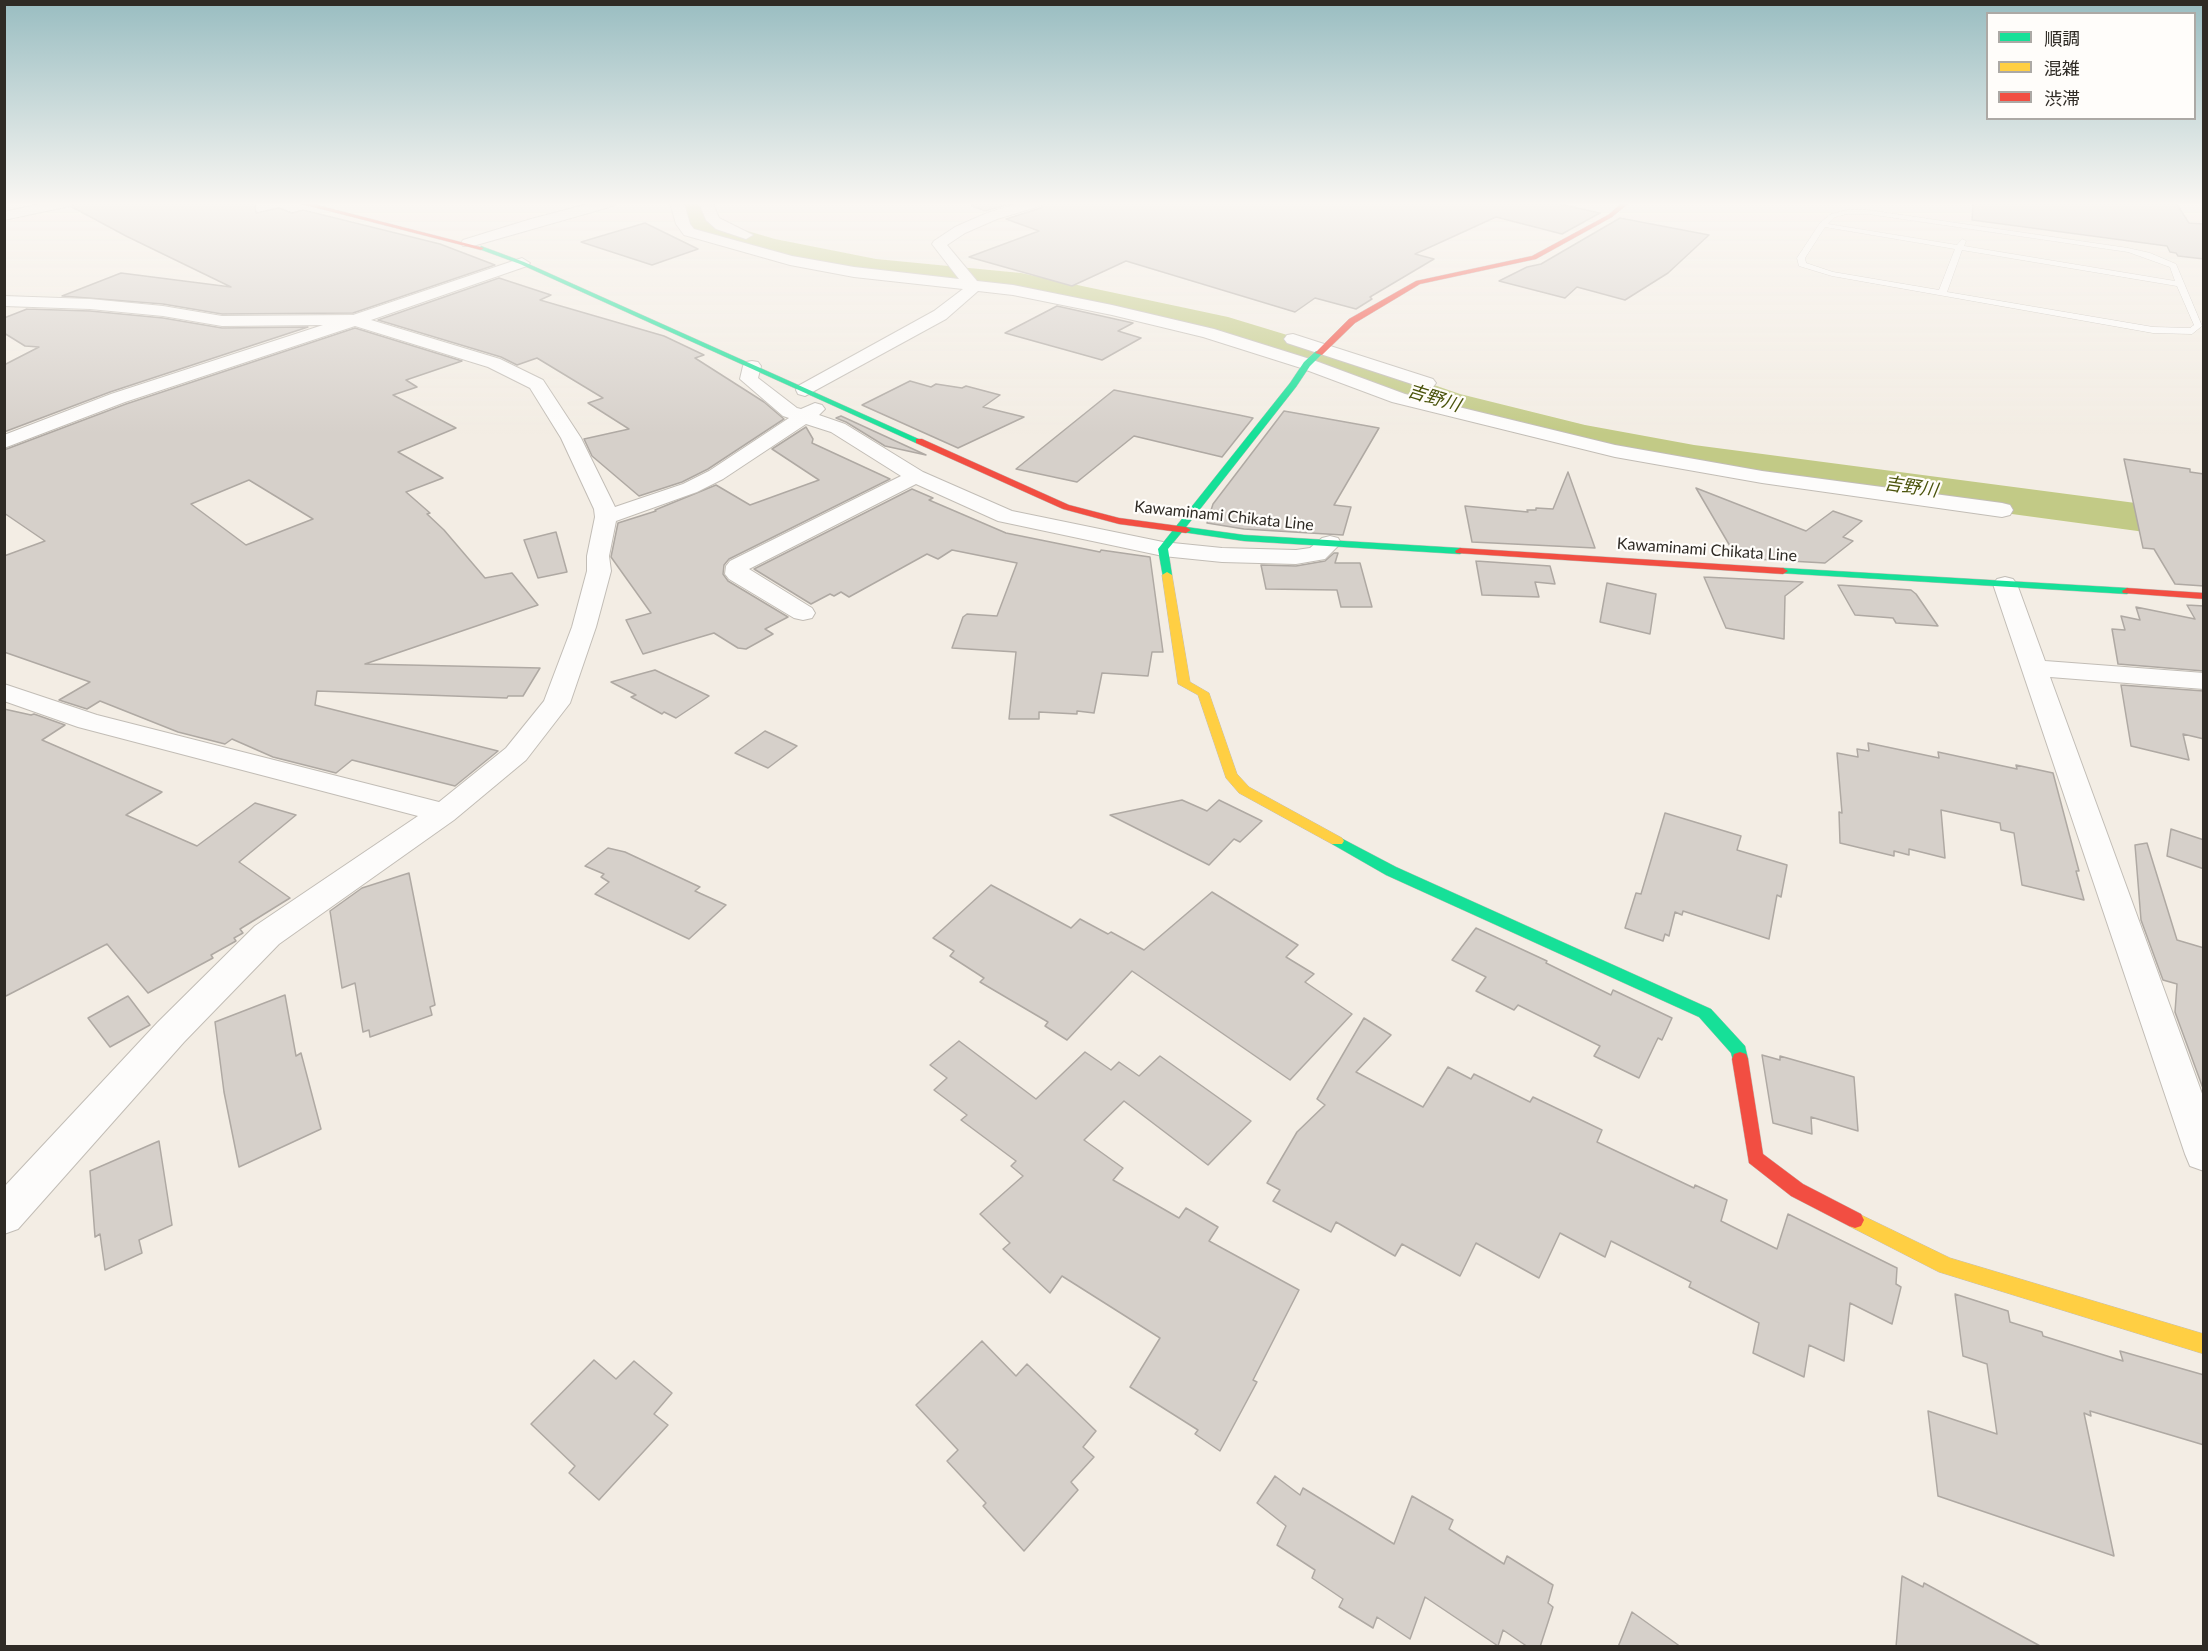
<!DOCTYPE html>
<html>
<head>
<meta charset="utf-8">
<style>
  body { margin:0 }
  #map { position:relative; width:2208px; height:1651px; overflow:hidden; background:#f3ede4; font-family:Lato,"Noto Sans JP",sans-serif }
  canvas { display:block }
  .frame { position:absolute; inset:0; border:6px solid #2f2b25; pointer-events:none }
  .legend { position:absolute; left:1986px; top:12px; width:210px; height:108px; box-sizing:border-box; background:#fffdfa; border:2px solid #aca9a5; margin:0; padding:8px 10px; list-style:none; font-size:18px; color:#2f2b25 }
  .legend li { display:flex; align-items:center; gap:12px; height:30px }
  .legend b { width:30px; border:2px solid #aca9a5 }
</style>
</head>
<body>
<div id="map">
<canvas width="2208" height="1651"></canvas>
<div class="frame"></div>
<ul class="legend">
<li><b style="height:8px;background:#16e098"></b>順調</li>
<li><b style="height:8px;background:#ffcf43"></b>混雑</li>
<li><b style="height:8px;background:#f24e42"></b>渋滞</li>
</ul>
</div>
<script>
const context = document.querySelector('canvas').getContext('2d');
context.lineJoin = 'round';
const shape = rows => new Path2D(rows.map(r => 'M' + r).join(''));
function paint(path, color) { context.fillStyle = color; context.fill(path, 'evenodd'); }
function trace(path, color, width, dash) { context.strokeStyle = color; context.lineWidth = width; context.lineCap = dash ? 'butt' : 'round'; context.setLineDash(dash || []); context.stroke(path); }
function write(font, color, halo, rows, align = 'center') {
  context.font = font + ' Lato,"Noto Sans JP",sans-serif'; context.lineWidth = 4.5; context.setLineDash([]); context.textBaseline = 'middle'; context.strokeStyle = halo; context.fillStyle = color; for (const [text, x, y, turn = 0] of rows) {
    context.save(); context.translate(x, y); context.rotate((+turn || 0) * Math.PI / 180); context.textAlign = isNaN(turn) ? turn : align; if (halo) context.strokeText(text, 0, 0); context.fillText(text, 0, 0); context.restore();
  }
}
const river = shape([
  [678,203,706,203,713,221,775,239,876,259,1021,273,1228,317,1307,341,1460,394,1585,425,1694,445,2204,512,2204,540,1694,471,1585,449,1433,411,1219,337,1021,293,876,279,759,254,689,233,678,203]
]);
const building = shape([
  [74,203,255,203,256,213,279,208,292,213,303,210,440,244,495,265,353,313,222,314,163,304,62,296,121,273,231,287,126,236,72,207,74,203],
  [972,203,1012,203,985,211,972,206,972,203],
  [1044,203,1554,203,1600,213,1562,234,1496,217,1415,254,1434,259,1370,297,1372,299,1356,309,1315,298,1295,312,1126,261,1072,286,969,257,1039,231,1006,219,1041,208,1044,203],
  [1973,203,2176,203,2189,223,2204,224,2204,259,2178,256,2176,253,2170,252,2167,246,1972,220,1973,203],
  [1620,218,1709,235,1668,273,1625,300,1577,287,1565,298,1499,281,1527,267,1541,264,1620,218],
  [645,223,698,249,652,265,581,242,645,223],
  [499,278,551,295,540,300,664,336,704,355,695,358,764,402,784,419,708,469,682,482,639,496,592,456,584,439,629,429,588,403,603,398,537,358,517,365,501,357,378,320,499,278],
  [1057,306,1133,323,1118,331,1141,338,1102,360,1005,333,1057,306],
  [27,309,90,311,163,318,222,328,308,327,110,392,4,432,4,365,39,347,25,346,4,333,4,318,27,309],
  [355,328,462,361,406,380,417,387,393,395,456,428,398,452,443,478,406,492,430,513,427,514,444,530,485,578,512,573,538,605,365,664,540,668,523,696,508,696,507,698,317,691,315,705,498,751,455,786,352,760,336,773,273,757,232,739,225,744,178,732,100,701,87,709,59,700,90,682,4,652,4,556,45,541,4,513,4,450,126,404,355,328],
  [249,480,313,519,246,545,191,504,249,480],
  [910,381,931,387,936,384,962,388,966,386,1000,395,983,407,1024,417,958,448,862,405,910,381],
  [1114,390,1239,415,1253,418,1222,457,1134,436,1077,482,1016,469,1114,390],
  [1284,411,1379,428,1334,505,1351,507,1343,535,1244,529,1207,523,1213,504,1284,411],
  [841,416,926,455,885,446,846,422,836,418,841,416],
  [806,427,813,439,812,443,890,479,729,559,724,565,723,574,728,581,788,617,765,629,773,634,746,649,738,648,714,633,643,654,626,620,651,613,611,557,618,523,656,511,655,510,716,485,750,505,819,480,772,449,806,427],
  [2124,459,2190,469,2190,472,2204,474,2204,586,2175,584,2154,549,2143,548,2124,459],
  [1568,472,1595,548,1472,542,1465,506,1528,512,1527,510,1536,510,1536,508,1553,509,1568,472],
  [1696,488,1806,531,1833,511,1862,521,1843,537,1853,541,1825,563,1737,558,1696,488],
  [912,489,933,498,929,500,1006,533,1100,552,1101,550,1150,557,1163,652,1152,652,1148,676,1102,673,1094,713,1077,711,1077,714,1039,712,1039,719,1009,719,1016,652,952,648,963,617,967,614,997,616,1017,563,952,550,938,559,927,554,849,597,841,592,834,596,830,594,811,604,754,569,912,489],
  [556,532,567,572,538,578,524,540,556,532],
  [1334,553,1338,553,1335,563,1360,563,1372,607,1341,607,1337,590,1266,589,1261,565,1296,566,1325,561,1334,553],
  [1476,561,1550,566,1555,584,1535,582,1539,597,1482,595,1476,561],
  [1704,577,1803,582,1785,596,1784,639,1726,628,1704,577],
  [1607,583,1656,594,1650,634,1600,622,1607,583],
  [1838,585,1911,590,1916,594,1938,626,1896,623,1893,618,1855,615,1838,585],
  [2187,605,2204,606,2204,671,2118,664,2112,629,2125,630,2121,616,2140,620,2136,607,2195,619,2187,605],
  [655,670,709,696,676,718,664,712,662,714,631,697,636,695,611,682,655,670],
  [2121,685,2204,691,2204,739,2183,734,2189,760,2131,746,2121,685],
  [4,709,31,715,34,714,65,725,42,740,162,792,126,815,197,846,255,803,296,815,239,862,290,898,240,929,243,933,234,938,236,941,211,955,213,958,148,993,107,944,4,997,4,709],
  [765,731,797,746,768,768,735,753,765,731],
  [1868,743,1939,758,1938,752,2017,769,2016,765,2053,773,2079,871,2076,871,2084,900,2022,885,2014,833,2001,830,2000,823,1941,810,1945,858,1909,849,1909,855,1894,851,1894,856,1840,843,1839,812,1842,813,1837,753,1858,757,1857,749,1869,751,1868,743],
  [1182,800,1207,811,1219,800,1262,821,1240,842,1234,839,1209,865,1110,815,1182,800],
  [1665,813,1741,836,1737,850,1787,865,1781,897,1777,895,1769,939,1683,911,1682,915,1675,912,1669,936,1665,934,1663,941,1625,928,1636,893,1641,894,1665,813],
  [2171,829,2204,840,2204,869,2167,856,2171,829],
  [2147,843,2177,940,2204,948,2204,1091,2175,1012,2177,984,2163,980,2141,920,2135,845,2147,843],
  [608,848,625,852,700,887,695,891,726,905,689,939,595,894,609,882,601,877,604,874,585,866,608,848],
  [409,873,435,1005,430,1007,432,1015,370,1037,369,1030,363,1032,355,983,342,988,330,911,362,888,409,873],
  [991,885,1071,928,1080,919,1108,934,1111,932,1144,950,1212,892,1298,945,1286,957,1314,974,1305,982,1352,1014,1290,1080,1132,971,1067,1040,1045,1026,1048,1022,980,982,984,978,950,956,954,951,933,938,991,885],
  [1476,928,1547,961,1546,963,1611,995,1613,990,1672,1018,1662,1040,1658,1038,1639,1078,1594,1056,1600,1046,1518,1005,1514,1010,1476,991,1486,977,1452,960,1476,928],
  [285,995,296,1056,301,1053,321,1129,239,1167,224,1092,215,1022,285,995],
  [128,996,150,1025,110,1047,88,1018,128,996],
  [1364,1018,1391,1035,1356,1072,1423,1107,1448,1067,1471,1079,1474,1074,1530,1102,1533,1097,1602,1130,1597,1142,1694,1188,1695,1185,1727,1200,1721,1221,1777,1249,1788,1214,1897,1268,1896,1284,1901,1287,1892,1324,1850,1303,1844,1361,1809,1345,1804,1377,1753,1353,1759,1323,1689,1287,1691,1282,1611,1241,1605,1257,1560,1233,1539,1278,1476,1243,1460,1276,1402,1244,1395,1256,1336,1222,1331,1232,1273,1201,1280,1190,1267,1183,1297,1132,1325,1105,1317,1099,1364,1018],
  [959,1041,1036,1099,1085,1052,1111,1070,1119,1062,1139,1076,1160,1056,1251,1121,1208,1165,1124,1101,1084,1140,1123,1168,1113,1180,1179,1218,1186,1208,1218,1227,1209,1241,1299,1290,1253,1380,1257,1382,1220,1451,1195,1434,1198,1430,1130,1387,1160,1338,1062,1276,1050,1293,1003,1249,1010,1243,980,1214,1023,1176,1011,1166,1016,1161,961,1120,967,1115,934,1090,947,1078,930,1065,959,1041],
  [1762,1055,1780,1060,1780,1056,1854,1077,1858,1131,1811,1117,1812,1134,1773,1123,1762,1055],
  [159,1141,172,1225,139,1240,142,1253,105,1270,100,1234,95,1237,90,1171,159,1141],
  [1955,1294,2008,1311,2010,1322,2042,1332,2043,1336,2123,1361,2120,1351,2204,1375,2204,1445,2090,1411,2091,1416,2084,1413,2114,1556,1938,1496,1928,1411,1997,1434,1987,1364,1963,1356,1955,1294],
  [982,1341,1016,1376,1027,1364,1096,1431,1083,1447,1094,1457,1071,1482,1078,1490,1024,1551,983,1506,986,1503,947,1461,958,1450,916,1405,982,1341],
  [594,1360,616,1379,634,1361,672,1393,654,1414,668,1425,599,1500,569,1473,575,1466,531,1424,594,1360],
  [1275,1476,1300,1495,1303,1488,1394,1544,1412,1496,1453,1520,1449,1529,1504,1564,1507,1556,1553,1585,1548,1603,1553,1607,1540,1647,1528,1647,1503,1630,1498,1646,1425,1597,1410,1639,1377,1617,1373,1628,1339,1607,1343,1599,1312,1578,1315,1570,1277,1545,1286,1526,1257,1503,1275,1476],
  [1902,1576,1923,1587,1924,1583,2042,1647,1896,1647,1902,1576],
  [1632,1612,1681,1647,1618,1647,1632,1612]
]);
const lane = shape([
  [1847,210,1868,210,2128,248,2150,253,2176,264,2202,326,2192,334,2153,333,1832,276,1799,266,1797,258,1820,223,1831,214,1847,210],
  [1847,214,1868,214,2128,252,2170,267,2175,281,1964,246,1966,241,1962,239,1957,245,1828,224,1835,217,1847,214],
  [1825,227,1955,249,1939,290,1833,272,1806,263,1805,258,1825,227],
  [1962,250,2177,286,2194,325,2190,328,2153,327,1947,292,1962,250]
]);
const street = shape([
  [45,203,72,203,70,206,4,220,4,212,45,203],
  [592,203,615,203,613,206,473,246,463,246,461,243,463,240,531,219,592,203],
  [670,203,684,203,690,224,694,229,792,256,854,267,959,279,932,244,934,241,955,227,987,213,1020,203,1042,203,1040,206,997,219,965,233,947,245,977,281,1013,285,1112,305,1214,329,1313,360,1405,394,1615,445,1762,471,2002,503,2010,505,2013,510,2010,515,2002,517,1762,483,1615,457,1392,402,1301,368,1203,337,1112,315,1013,295,978,291,946,319,805,396,798,394,796,390,798,386,934,311,963,289,854,277,790,265,684,235,676,224,670,203],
  [699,203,713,203,719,218,753,235,746,239,716,229,706,220,699,203],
  [522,258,530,263,527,266,371,320,500,359,543,380,581,438,615,507,683,484,709,471,789,418,783,416,740,379,743,366,746,362,752,361,758,362,761,366,758,378,797,408,801,409,815,403,822,405,825,409,819,415,845,424,923,472,1012,511,1163,542,1222,548,1296,550,1310,548,1322,538,1330,536,1338,538,1341,543,1325,559,1296,564,1222,562,1163,556,998,521,916,484,749,569,812,608,815,613,812,618,803,620,794,618,729,579,725,574,726,566,730,561,901,476,831,432,806,424,723,479,697,492,616,521,609,556,611,571,596,627,570,703,526,760,454,820,279,944,184,1042,18,1229,4,1234,4,1187,158,1022,255,926,418,816,78,727,4,701,4,684,97,715,439,802,506,748,544,701,572,627,587,571,587,556,595,517,594,509,561,438,530,388,488,367,355,326,125,402,4,448,4,435,111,394,323,325,222,326,163,316,90,309,4,306,4,296,90,299,163,306,222,316,353,315,522,258],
  [1293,334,1433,379,1436,383,1433,387,1421,387,1287,343,1284,339,1287,335,1293,334],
  [2005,577,2013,579,2017,584,2045,661,2204,673,2204,689,2050,677,2204,1099,2204,1171,2190,1166,2185,1154,1993,584,1997,579,2005,577]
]);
const fast = shape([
  [481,246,524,262,923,441,916,443,520,264,479,249,481,246],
  [1316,351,1323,353,1310,366,1296,387,1186,527,1244,535,1460,548,1465,551,1460,554,1244,541,1182,532,1168,549,1172,575,1171,577,1163,577,1158,549,1290,383,1304,362,1316,351],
  [1783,568,2127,588,2132,591,2127,594,1779,573,1779,569,1783,568],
  [1337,836,1396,867,1711,1009,1745,1046,1748,1059,1746,1064,1740,1066,1734,1064,1731,1053,1699,1017,1386,875,1332,844,1330,841,1337,836]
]);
const slow = shape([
  [1167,572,1172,575,1190,682,1209,693,1237,774,1249,787,1342,838,1344,841,1342,844,1332,844,1239,793,1226,778,1198,695,1178,684,1162,575,1167,572],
  [1855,1212,1950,1258,2204,1334,2204,1354,1939,1272,1849,1226,1846,1220,1849,1214,1855,1212]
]);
const jam = shape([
  [298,203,309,203,484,248,481,250,298,203],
  [1622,203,1629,203,1612,217,1536,259,1420,284,1355,323,1322,355,1315,353,1349,319,1416,281,1532,256,1608,215,1622,203],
  [916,439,922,439,1069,505,1119,518,1186,527,1191,530,1186,533,1119,524,1063,509,916,443,916,439],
  [1460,548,1783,568,1788,571,1783,574,1456,553,1455,551,1460,548],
  [2127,588,2204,593,2204,599,2123,593,2122,591,2127,588],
  [1740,1052,1746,1054,1748,1059,1763,1154,1803,1184,1861,1214,1864,1220,1861,1226,1855,1228,1849,1226,1791,1196,1749,1163,1732,1059,1734,1054,1740,1052]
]);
const farStreetnames = [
  ["Kawaminami Chikata Line",1224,516,6],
  ["Kawaminami Chikata Line",1707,550,4]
];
const farWaternames = [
  ["吉野川",1434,398,17],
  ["吉野川",1911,487,8]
];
paint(river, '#c2ca86');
paint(building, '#d6d0ca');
trace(building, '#afa9a3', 1.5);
trace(lane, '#c2bdb6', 1);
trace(street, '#c2bdb6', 2);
trace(fast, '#c2bdb6', 1);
trace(slow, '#c2bdb6', 1);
trace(jam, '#c2bdb6', 1);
paint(lane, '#fdfcfb');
paint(street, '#fdfcfb');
paint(fast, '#16e098');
paint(slow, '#ffcf43');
paint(jam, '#f24e42');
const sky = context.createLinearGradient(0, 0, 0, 434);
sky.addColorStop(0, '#99bdc1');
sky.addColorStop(0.47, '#faf7f3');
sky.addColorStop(1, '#faf7f300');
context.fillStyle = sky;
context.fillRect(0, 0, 2208, 434);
write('16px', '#2f2b25', '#fffdfa', farStreetnames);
write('italic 18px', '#4a530b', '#fffdfa', farWaternames);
</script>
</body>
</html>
